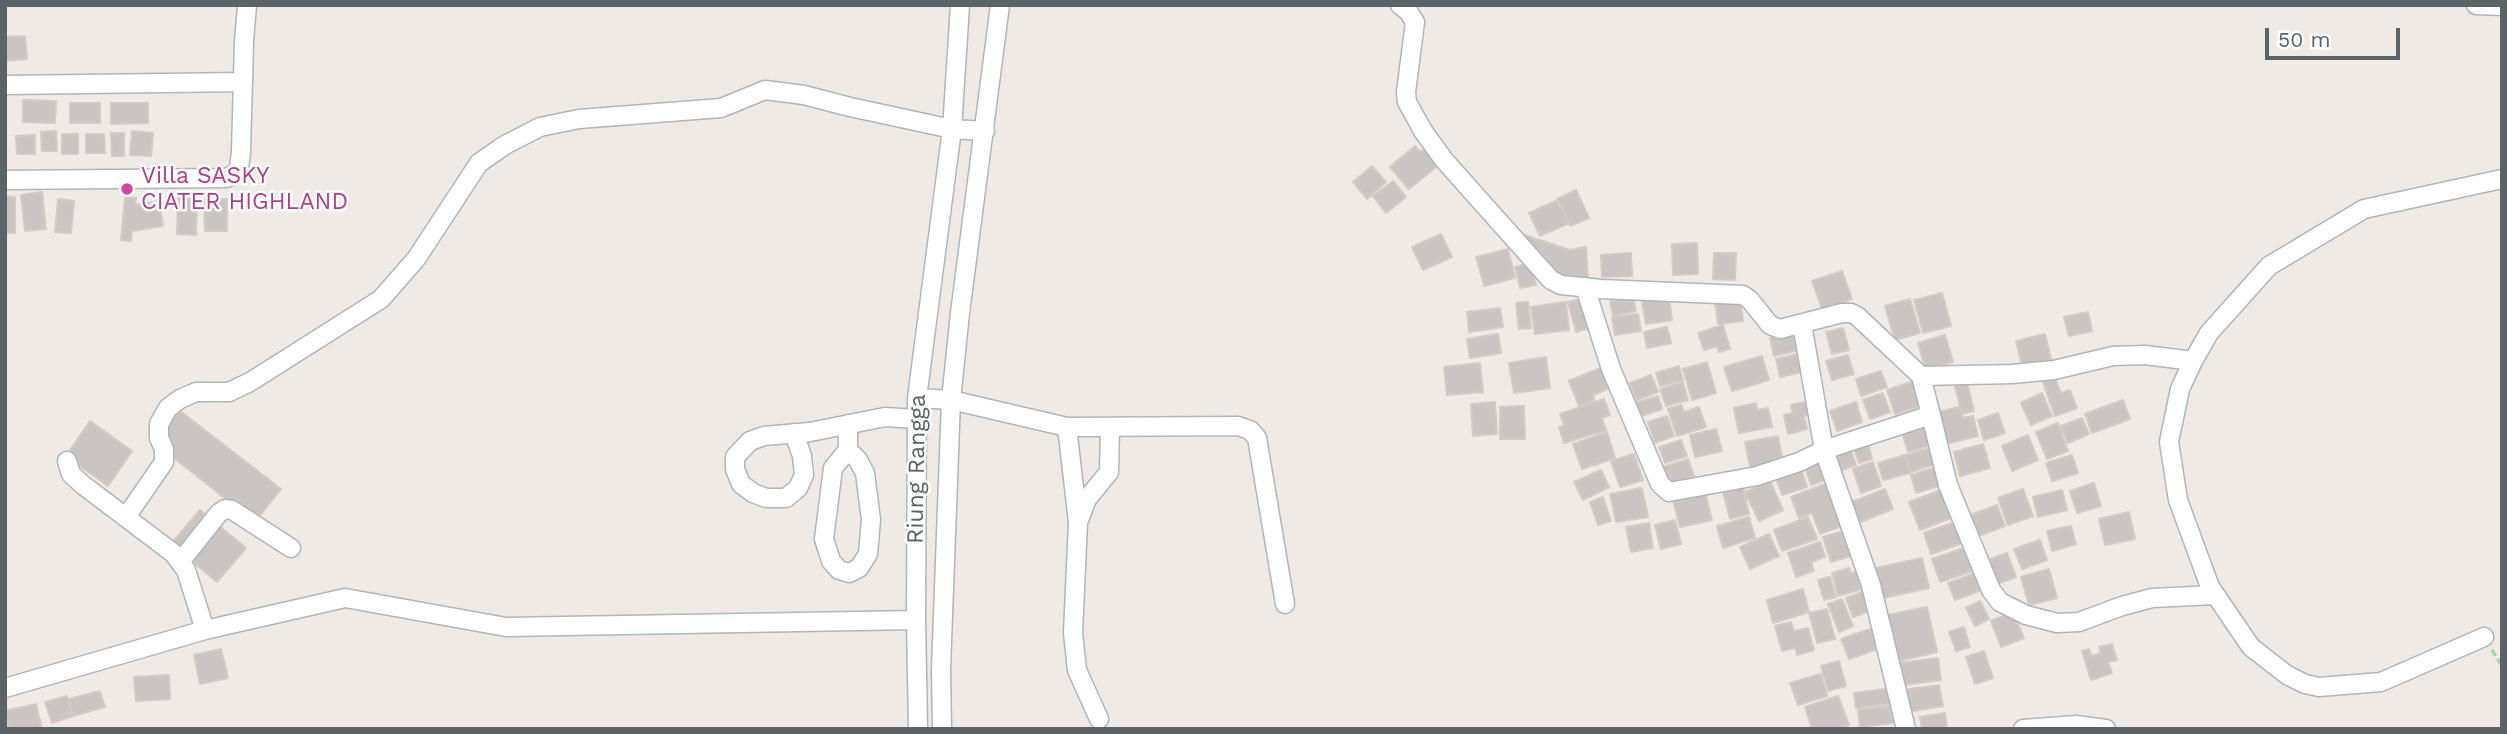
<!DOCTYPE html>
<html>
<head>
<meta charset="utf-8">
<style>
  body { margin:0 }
  #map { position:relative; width:2507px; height:734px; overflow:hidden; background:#efeae5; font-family:"Work Sans",sans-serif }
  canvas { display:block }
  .frame { position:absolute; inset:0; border:7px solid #5c6366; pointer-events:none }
  .scale { position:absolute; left:2265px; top:28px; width:135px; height:32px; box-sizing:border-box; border:4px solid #5c6366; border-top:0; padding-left:9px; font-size:21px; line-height:24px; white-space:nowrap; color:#5c6366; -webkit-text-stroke:5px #fff; paint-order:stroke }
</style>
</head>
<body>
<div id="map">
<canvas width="2507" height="734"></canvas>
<div class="frame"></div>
<div class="scale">50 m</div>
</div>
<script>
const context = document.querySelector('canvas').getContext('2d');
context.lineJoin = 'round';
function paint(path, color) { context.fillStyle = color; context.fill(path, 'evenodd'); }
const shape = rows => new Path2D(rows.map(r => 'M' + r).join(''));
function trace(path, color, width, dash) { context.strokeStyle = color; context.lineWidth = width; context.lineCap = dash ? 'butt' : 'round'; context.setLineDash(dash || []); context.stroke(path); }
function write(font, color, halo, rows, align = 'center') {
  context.font = font + ' "Work Sans",sans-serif'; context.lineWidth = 5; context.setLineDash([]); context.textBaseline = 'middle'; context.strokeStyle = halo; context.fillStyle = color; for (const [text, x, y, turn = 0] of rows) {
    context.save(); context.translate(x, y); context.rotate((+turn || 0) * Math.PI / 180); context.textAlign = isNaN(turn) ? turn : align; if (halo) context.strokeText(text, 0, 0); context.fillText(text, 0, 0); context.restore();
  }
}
const building = shape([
  [25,36,27,59,5,61,5,37,25,36],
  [23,100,56,101,55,123,23,122,23,100],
  [70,103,100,103,100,123,70,123,70,103],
  [111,103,148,103,148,123,111,124,111,103],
  [56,131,57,151,42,151,41,132,56,131],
  [132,131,153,133,151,156,130,155,132,131],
  [111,133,124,133,124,156,112,156,111,133],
  [62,134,78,134,78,154,62,154,62,134],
  [86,134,104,134,105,153,86,153,86,134],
  [35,135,35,154,17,154,16,136,35,135],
  [1415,146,1420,152,1428,146,1441,163,1409,189,1390,167,1415,146],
  [1372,166,1386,182,1367,199,1353,182,1372,166],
  [1393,181,1406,197,1386,213,1373,196,1393,181],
  [1576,190,1589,218,1570,226,1557,199,1576,190],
  [42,192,46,229,25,231,21,195,42,192],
  [5,196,15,197,15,233,5,233,5,196],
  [125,197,136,198,135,205,159,201,163,226,132,231,131,241,121,240,125,197],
  [178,197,197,198,196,235,177,234,178,197],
  [58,199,74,201,71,233,55,232,58,199],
  [204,199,227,199,227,231,205,231,204,199],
  [1558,200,1569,223,1540,236,1529,213,1558,200],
  [1441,234,1452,257,1423,270,1412,247,1441,234],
  [1524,235,1570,250,1586,247,1588,280,1556,277,1524,235],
  [1697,243,1698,274,1673,275,1672,244,1697,243],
  [1508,249,1515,278,1484,286,1476,257,1508,249],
  [1631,253,1632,276,1602,277,1601,255,1631,253],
  [1714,253,1736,253,1735,280,1713,279,1714,253],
  [1531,263,1536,285,1520,288,1515,267,1531,263],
  [1842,271,1852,299,1822,309,1812,281,1842,271],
  [1942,293,1951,326,1923,333,1914,300,1942,293],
  [1633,296,1636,311,1613,316,1610,301,1633,296],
  [1586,297,1594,327,1576,332,1568,302,1586,297],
  [1669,298,1672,320,1646,324,1642,302,1669,298],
  [1740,298,1743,321,1718,324,1715,301,1740,298],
  [1910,299,1920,333,1895,340,1885,306,1910,299],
  [1528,302,1531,328,1519,329,1516,303,1528,302],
  [1566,302,1569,330,1535,334,1531,307,1566,302],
  [1500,308,1503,327,1469,332,1467,312,1500,308],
  [2088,312,2092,331,2069,336,2064,317,2088,312],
  [1638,314,1641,331,1615,335,1612,318,1638,314],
  [1723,325,1730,349,1719,352,1717,346,1704,350,1698,333,1723,325],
  [1667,327,1671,343,1647,348,1644,332,1667,327],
  [1843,328,1849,350,1832,354,1826,332,1843,328],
  [1799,331,1803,349,1774,356,1770,338,1799,331],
  [1498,334,1501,353,1470,358,1467,339,1498,334],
  [2045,334,2052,363,2023,370,2016,341,2045,334],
  [1945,335,1953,362,1926,370,1918,343,1945,335],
  [1802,353,1806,371,1780,377,1776,359,1802,353],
  [1848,355,1854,374,1832,380,1826,361,1848,355],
  [1762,356,1769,380,1732,391,1724,367,1762,356],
  [1546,357,1550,388,1514,393,1509,363,1546,357],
  [1707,362,1716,393,1692,400,1683,369,1707,362],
  [1480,363,1483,392,1447,395,1444,367,1480,363],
  [1679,366,1683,380,1660,386,1656,373,1679,366],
  [1603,367,1612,387,1593,395,1594,400,1579,406,1569,381,1603,367],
  [1881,371,1887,387,1861,396,1856,379,1881,371],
  [2053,373,2061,393,2070,390,2077,408,2055,416,2041,377,2053,373],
  [1651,375,1658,392,1637,400,1630,383,1651,375],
  [1966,379,1974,411,1962,414,1954,382,1966,379],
  [1917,380,1925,405,1895,414,1887,390,1917,380],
  [1683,382,1688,400,1666,406,1660,389,1683,382],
  [1883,393,1890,412,1870,419,1863,400,1883,393],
  [2042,393,2052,416,2031,425,2021,403,2042,393],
  [1658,396,1662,409,1641,416,1636,403,1658,396],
  [1604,399,1610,415,1602,418,1606,430,1564,443,1559,427,1564,425,1560,414,1604,399],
  [2123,400,2130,419,2092,433,2085,414,2123,400],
  [1810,401,1813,413,1804,416,1807,429,1788,434,1784,415,1793,413,1791,405,1810,401],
  [1495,402,1497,434,1473,436,1471,404,1495,402],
  [1856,402,1862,422,1837,431,1830,411,1856,402],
  [1756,403,1757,410,1768,408,1772,427,1739,433,1734,408,1756,403],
  [1681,405,1684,412,1699,407,1706,427,1677,436,1668,409,1681,405],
  [1524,406,1525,439,1500,439,1500,407,1524,406],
  [1960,407,1963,418,1973,416,1978,436,1945,444,1937,412,1960,407],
  [180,411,281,489,255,522,155,443,180,411],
  [1998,413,2005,433,1984,440,1978,420,1998,413],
  [1667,416,1674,436,1655,443,1648,422,1667,416],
  [2082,418,2089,434,2068,443,2061,426,2082,418],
  [90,421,132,451,108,486,66,456,90,421],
  [2058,423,2068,451,2047,459,2036,432,2058,423],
  [1926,427,1931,445,1908,452,1903,435,1926,427],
  [1716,429,1722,451,1695,457,1690,435,1716,429],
  [1607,432,1615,458,1582,469,1573,444,1607,432],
  [2028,435,2038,460,2012,471,2002,446,2028,435],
  [1778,436,1782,457,1770,460,1772,468,1751,472,1745,442,1778,436],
  [1681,440,1687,456,1665,463,1659,447,1681,440],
  [1867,440,1872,459,1859,463,1853,444,1867,440],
  [1983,444,1990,468,1960,476,1954,452,1983,444],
  [1849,446,1856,465,1836,472,1829,452,1849,446],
  [1934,447,1939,463,1911,472,1906,455,1934,447],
  [1634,454,1643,480,1620,487,1611,461,1634,454],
  [1905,455,1910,473,1883,480,1878,463,1905,455],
  [2072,455,2078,473,2052,481,2046,463,2072,455],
  [1688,459,1694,476,1669,484,1663,467,1688,459],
  [1822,459,1828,479,1811,485,1804,465,1822,459],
  [1873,462,1881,486,1861,493,1853,469,1873,462],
  [1937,467,1942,485,1916,493,1911,475,1937,467],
  [1801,469,1807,487,1782,495,1776,477,1801,469],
  [1601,470,1609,487,1583,500,1574,482,1601,470],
  [1770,481,1783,510,1759,521,1745,492,1770,481],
  [1828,483,1844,525,1820,534,1812,513,1799,518,1791,497,1828,483],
  [2094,483,2101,506,2077,513,2070,491,2094,483],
  [1743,487,1749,514,1730,519,1723,492,1743,487],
  [1642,488,1648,517,1616,522,1610,494,1642,488],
  [1885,489,1893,509,1856,524,1847,504,1885,489],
  [1944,489,1954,517,1920,530,1909,502,1944,489],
  [2023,489,2033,516,2008,525,1998,498,2023,489],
  [2062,490,2067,510,2038,517,2033,497,2062,490],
  [1705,492,1712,520,1680,527,1673,500,1705,492],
  [1603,497,1611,521,1598,525,1590,502,1603,497],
  [1997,505,2005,526,1976,537,1968,516,1997,505],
  [200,510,246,548,217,582,171,544,200,510],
  [2129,512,2135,539,2105,545,2099,519,2129,512],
  [1749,517,1755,538,1723,548,1717,526,1749,517],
  [1808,517,1817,539,1782,551,1774,530,1808,517],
  [1675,520,1681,544,1661,549,1655,525,1675,520],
  [1958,521,1965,542,1931,554,1924,533,1958,521],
  [1649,523,1653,548,1631,552,1626,527,1649,523],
  [2071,526,2076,544,2052,551,2047,531,2071,526],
  [1847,530,1855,555,1831,562,1823,537,1847,530],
  [1769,534,1779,556,1750,569,1740,547,1769,534],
  [2040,540,2047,560,2022,569,2014,549,2040,540],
  [1820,542,1825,557,1811,562,1814,571,1796,577,1788,553,1820,542],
  [1964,548,1972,571,1940,582,1932,559,1964,548],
  [2007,553,2016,577,1994,585,1984,561,2007,553],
  [1922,558,1929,588,1883,598,1876,568,1922,558],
  [1849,568,1851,573,1861,570,1866,588,1838,596,1832,573,1849,568],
  [2049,569,2057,598,2029,605,2021,577,2049,569],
  [1978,572,1984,589,1955,600,1948,583,1978,572],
  [1830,577,1836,597,1824,600,1818,580,1830,577],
  [1803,589,1809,612,1773,623,1767,600,1803,589],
  [1865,591,1872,610,1853,617,1846,598,1865,591],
  [1842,599,1853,626,1839,632,1828,604,1842,599],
  [1980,601,1989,619,1975,626,1966,608,1980,601],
  [1927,607,1937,652,1899,661,1888,615,1927,607],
  [1827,609,1835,639,1817,643,1809,613,1827,609],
  [2013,612,2024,638,2001,647,1991,621,2013,612],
  [1791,622,1794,631,1808,628,1814,650,1797,655,1795,648,1782,651,1775,626,1791,622],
  [1964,627,1970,647,1956,651,1949,632,1964,627],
  [1873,628,1880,648,1849,659,1841,639,1873,628],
  [2112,644,2117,660,2108,662,2112,673,2091,680,2082,651,2089,649,2092,656,2101,653,2099,647,2112,644],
  [221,649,228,678,200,684,194,655,221,649],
  [1984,651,1993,678,1975,684,1966,657,1984,651],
  [1938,658,1941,680,1904,685,1900,663,1938,658],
  [1839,661,1846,686,1828,691,1821,666,1839,661],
  [1821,674,1827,696,1798,705,1790,683,1821,674],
  [169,675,170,699,136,701,134,677,169,675],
  [1939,685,1943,706,1907,712,1903,690,1939,685],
  [1894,688,1896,703,1856,708,1854,693,1894,688],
  [100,691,105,707,73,716,69,699,100,691],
  [67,696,73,716,52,723,45,702,67,696],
  [1838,696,1849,725,1837,729,1812,729,1805,707,1838,696],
  [36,704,42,729,9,729,5,711,36,704],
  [1890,706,1893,723,1860,727,1858,710,1890,706],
  [1945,713,1947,729,1922,729,1920,717,1945,713]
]);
const path = shape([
  [2492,650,2502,666]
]);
const minor = shape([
  [1400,5,1408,11,1415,22,1406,92,1407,102,1423,131,1444,160,1551,280,1561,285,1601,289,1743,295,1750,300,1770,325,1780,329,1842,313,1851,313,1857,316,1921,376,1931,415,1824,450,1871,585,1906,729],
  [2476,5,2502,6],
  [5,85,243,82],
  [5,180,226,178,233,175,239,168,241,152,244,42,247,5],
  [1585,287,1611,369,1660,484,1669,492,1757,476,1799,462,1824,450,1802,324],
  [1921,376,2012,374,2054,370,2113,356,2145,355,2193,361],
  [917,398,951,400,1067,427,1238,426,1250,430,1257,438,1285,604],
  [1931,415,1948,485,1991,590,2000,602,2026,615,2057,623,2079,622,2122,606,2152,598,2215,595],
  [848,424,848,450,858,460,865,473,871,520,868,554,859,568,849,573,839,570,831,561,824,539,833,468,848,450],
  [1067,427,1078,522,1073,633,1077,670,1099,719],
  [794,433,802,456,804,475,798,488,786,498,766,498,753,493,741,484,735,469,735,457,750,441,764,436,810,432,885,417,916,419],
  [67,461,71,474,83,485,173,553,186,570,205,630],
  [126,517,164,462,164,449,159,438,159,424,168,408,180,399,196,392,229,392,250,382,381,299,416,259,479,163,505,145,540,127,579,119,721,108,765,90,804,95,850,107,952,129,985,131],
  [1079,520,1087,499,1109,472,1110,428],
  [180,562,219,513,225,509,232,510,291,548],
  [2484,637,2381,682,2319,687,2305,684,2287,675,2251,647,2210,587,2178,500,2169,442,2180,389,2193,361,2209,333,2269,266,2364,209,2502,179],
  [5,688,205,630,345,598,506,627,916,620],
  [918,729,916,620,917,398,952,129,960,5],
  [942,729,941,669,951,400,960,313,1000,5],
  [2023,729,2076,725,2106,729]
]);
const markers = [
  [127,189,7,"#d1479c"]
];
const hotelNames = [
  ["Villa SASKY",141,176],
  ["CIATER HIGHLAND",141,202]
];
const streetNames = [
  ["Riung Rangga",917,469,-89]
];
paint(building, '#cac5c2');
trace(building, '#d4cac3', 2);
trace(minor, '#b0b5b8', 21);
trace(path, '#a3daa4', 3.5, [7, 3.5]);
trace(minor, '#fff', 18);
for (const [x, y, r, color] of markers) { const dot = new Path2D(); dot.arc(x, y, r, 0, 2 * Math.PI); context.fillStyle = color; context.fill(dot); trace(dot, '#fff', 2.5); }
write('23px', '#b23c85', '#fff', hotelNames, 'left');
write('23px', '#5c6366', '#fff', streetNames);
</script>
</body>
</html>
